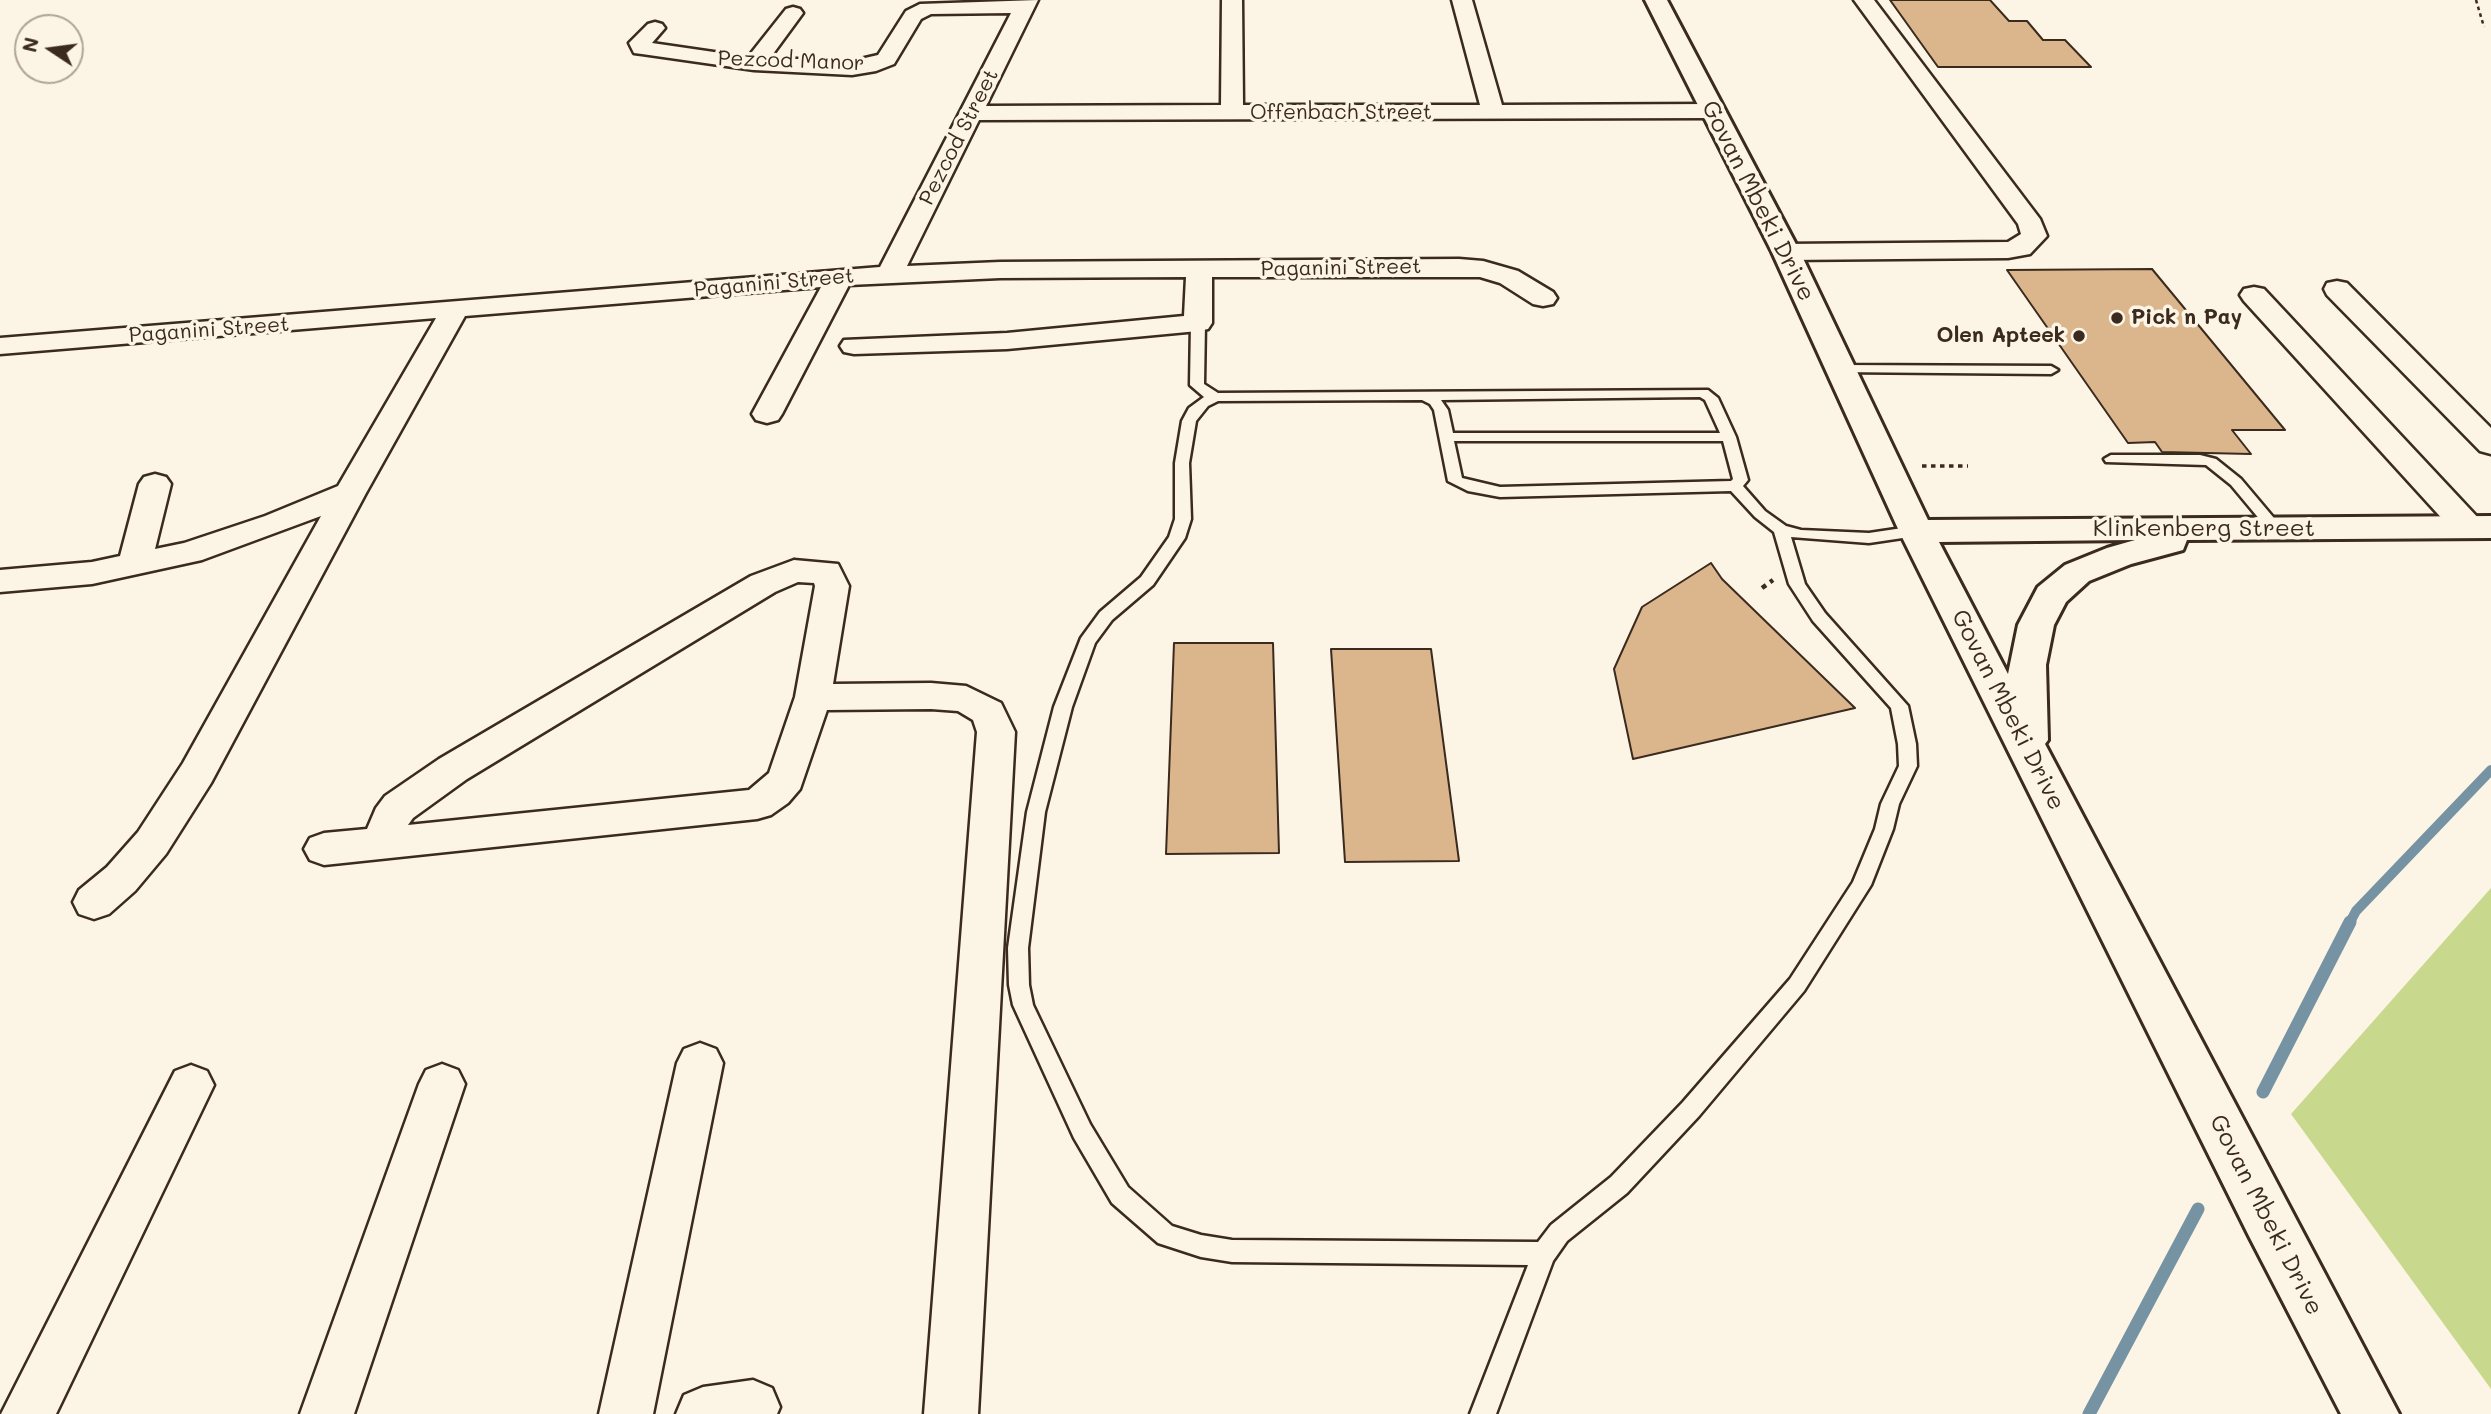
<!DOCTYPE html>
<html>
<head>
<meta charset="utf-8">
<style>
  body { margin:0 }
  #map { position:relative; width:2491px; height:1414px; overflow:hidden; background:#fcf5e5; font-family:Mali,sans-serif }
  canvas { display:block }
  .north { position:absolute; left:14px; top:14px; width:70px; height:70px; box-sizing:border-box; background:#fcf5e5; border:2px solid #afa495; border-radius:50%; rotate:283deg; font-size:19px; font-weight:700; line-height:28px; text-align:center; color:#3b2a1e }
  .north::after { content:''; display:block; margin:auto; width:24px; height:32px; background:#3b2a1e; clip-path:polygon(50% 0,100% 100%,50% 72%,0 100%) }
</style>
</head>
<body>
<div id="map">
<canvas width="2491" height="1414"></canvas>
<div class="north">N</div>
</div>
<script>
const context = document.querySelector('canvas').getContext('2d');
context.lineJoin = 'round';
function paint(path, color) { context.fillStyle = color; context.fill(path, 'evenodd'); }
const shape = rows => new Path2D(rows.map(r => 'M' + r).join(''));
function trace(path, color, width, dash) { context.strokeStyle = color; context.lineWidth = width; context.lineCap = dash ? 'butt' : 'round'; context.setLineDash(dash || []); context.stroke(path); }
function write(font, color, halo, rows, align = 'center') {
  context.font = font + ' Mali,sans-serif'; context.lineWidth = 7; context.setLineDash([]); context.textBaseline = 'middle'; context.strokeStyle = halo; context.fillStyle = color; for (const [text, x, y, turn = 0] of rows) {
    context.save(); context.translate(x, y); context.rotate((+turn || 0) * Math.PI / 180); context.textAlign = isNaN(turn) ? turn : align; if (halo) context.strokeText(text, 0, 0); context.fillText(text, 0, 0); context.restore();
  }
}
const green = shape([
  [2491,888,2491,1389,2291,1114]
]);
const streamFar1 = shape([
  [2349,924,2356,911,2491,770]
]);
const stream = shape([
  [2263,1092,2350,922],
  [2089,1414,2198,1209]
]);
const building = shape([
  [1890,0,1990,0,2009,21,2027,21,2043,40,2065,40,2091,67,1938,67,1890,0],
  [2152,269,2285,430,2232,430,2251,454,2162,452,2155,442,2128,443,2007,270,2152,269],
  [1711,563,1722,579,1855,708,1633,759,1614,669,1642,607,1711,563],
  [1174,643,1273,643,1279,853,1166,854,1174,643],
  [1331,649,1431,649,1459,861,1345,862,1331,649]
]);
const pathFar2 = shape([
  [2476,0,2484,27]
]);
const pathFar1 = shape([
  [1922,466,1968,466]
]);
const path = shape([
  [1762,588,1773,580]
]);
const service = shape([
  [1198,319,1205,323,1204,384,1218,393,1708,390,1718,398,1736,437,1748,480,1743,486,1765,511,1786,526,1801,530,1869,533,1916,526,1924,531,1916,536,1869,543,1791,537,1805,584,1825,613,1908,706,1916,744,1917,766,1899,804,1893,829,1871,885,1804,991,1699,1116,1627,1193,1567,1241,1553,1261,1496,1414,1470,1414,1528,1265,1232,1262,1201,1257,1158,1243,1112,1203,1074,1138,1013,1005,1009,985,1008,948,1027,812,1054,707,1081,638,1100,612,1141,577,1169,537,1175,519,1175,463,1182,421,1189,408,1204,397,1190,385,1191,323,1198,319],
  [1700,397,1705,400,1720,433,1453,433,1448,410,1441,400,1700,397],
  [1422,400,1430,404,1434,410,1448,481,1468,491,1500,497,1731,491,1755,517,1774,532,1789,584,1813,621,1891,708,1898,744,1899,766,1881,804,1875,829,1853,882,1790,979,1683,1102,1611,1177,1551,1225,1538,1242,1232,1240,1201,1235,1172,1226,1128,1187,1090,1124,1033,1005,1029,985,1028,948,1045,812,1072,707,1095,643,1112,620,1153,585,1185,538,1191,519,1189,463,1196,421,1208,406,1218,401,1422,400],
  [1454,441,1723,441,1733,479,1731,481,1500,487,1462,478,1454,441],
  [1841,365,2051,366,2058,370,2051,374,1836,372,1836,366,1841,365],
  [2111,455,2200,455,2216,459,2241,479,2284,530,2281,533,2271,533,2231,485,2206,465,2106,462,2104,459,2111,455]
]);
const minor = shape([
  [1038,0,986,106,1221,105,1222,0,1242,0,1243,105,1480,105,1452,0,1472,0,1502,105,1711,104,1719,106,1722,111,1719,116,1711,118,979,120,907,266,1000,262,1459,259,1483,261,1518,271,1553,292,1557,298,1553,304,1543,306,1533,304,1500,283,1480,277,1212,277,1212,323,1208,329,1198,331,1007,349,854,354,844,352,840,346,844,340,1007,333,1184,316,1186,277,1000,278,849,285,782,414,778,420,767,423,756,420,752,414,821,287,465,316,366,493,211,783,166,854,135,891,109,914,94,919,79,914,73,902,79,890,107,867,138,832,183,763,321,516,202,560,92,584,0,592,0,570,92,562,120,556,139,484,144,477,155,474,166,477,171,484,155,549,184,543,265,516,338,486,436,318,0,354,0,338,880,267,1011,13,931,14,921,19,894,64,876,71,852,75,754,70,642,54,634,53,629,43,648,24,655,22,662,24,665,28,652,43,748,57,786,9,793,7,800,9,803,13,770,58,852,61,878,55,906,11,920,4,1038,0],
  [1854,0,1874,0,2040,219,2047,236,2030,254,2008,258,1786,260,1777,258,1773,252,1777,246,1786,244,2008,242,2021,234,2018,224,1854,0],
  [2337,281,2347,283,2491,428,2491,454,2480,451,2327,295,2324,289,2327,283,2337,281],
  [2254,287,2264,289,2481,521,2485,528,2481,535,2469,538,2457,535,2244,301,2240,295,2244,289,2254,287],
  [794,560,838,564,849,586,833,684,931,683,966,686,1001,703,1015,732,978,1414,924,1414,977,732,973,720,958,711,931,709,827,710,800,789,788,803,771,815,757,819,324,865,310,860,304,849,310,838,324,833,367,829,376,808,385,796,439,759,751,576,794,560],
  [798,582,814,583,815,586,795,697,769,773,749,790,408,825,413,818,467,779,775,592,798,582],
  [700,1043,716,1049,723,1063,653,1414,599,1414,677,1063,684,1049,700,1043],
  [442,1064,458,1070,465,1084,354,1414,300,1414,419,1084,426,1070,442,1064],
  [191,1065,207,1071,214,1085,56,1414,1,1414,175,1071,191,1065],
  [753,1380,772,1388,780,1407,777,1414,676,1414,684,1395,703,1387,753,1380]
]);
const tertiary = shape([
  [1645,0,1667,0,1800,252,1928,520,2491,516,2491,538,2187,540,2183,550,2131,564,2089,581,2066,602,2054,625,2046,665,2048,740,2045,744,2399,1414,2341,1414,2249,1236,1899,531,1772,252,1645,0],
  [2135,540,2107,548,2065,565,2038,587,2018,625,2008,674,1939,542,2135,540]
]);
const markers = [
  [2117,318,7,"#3b2a1e"],
  [2079,336,7,"#3b2a1e"]
];
const farStreetnames = [
  ["Pezcod Manor",791,61,2],
  ["Offenbach Street",1341,113],
  ["Pezcod Street",959,137,-63],
  ["Paganini Street",1341,268,-1],
  ["Paganini Street",774,283,-5],
  ["Paganini Street",209,330,-4]
];
const farPoinames = [
  ["Pick n Pay",2131,318],
  ["Olen Apteek",2065,336,"right"]
];
const streetNames = [
  ["Govan Mbeki Drive",1758,201,63],
  ["Klinkenberg Street",2204,529],
  ["Govan Mbeki Drive",2008,710,63],
  ["Govan Mbeki Drive",2266,1215,63]
];
paint(green, '#c8d88d');
trace(streamFar1, '#7693a4', 10);
trace(stream, '#7693a4', 13);
paint(building, '#dbb68d');
trace(building, '#3b2a1e', 2);
trace(service, '#3b2a1e', 5);
trace(minor, '#3b2a1e', 5);
trace(tertiary, '#3b2a1e', 6);
trace(pathFar2, '#3b2a1e', 2.5, [3.5, 3.5]);
trace(pathFar1, '#3b2a1e', 3.5, [4.5, 4.5]);
trace(path, '#3b2a1e', 4.5, [5, 5]);
paint(service, '#fcf5e5');
paint(minor, '#fcf5e5');
paint(tertiary, '#fcf5e5');
for (const [x, y, r, color] of markers) { const dot = new Path2D(); dot.arc(x, y, r, 0, 2 * Math.PI); context.fillStyle = color; context.fill(dot); trace(dot, '#fcf5e5', 2.5); }
write('21px', '#3b2a1e', '#fcf5e5', farStreetnames);
write('bold 21px', '#3b2a1e', '#fcf5e5', farPoinames, 'left');
write('24px', '#3b2a1e', '#fcf5e5', streetNames);
</script>
</body>
</html>
